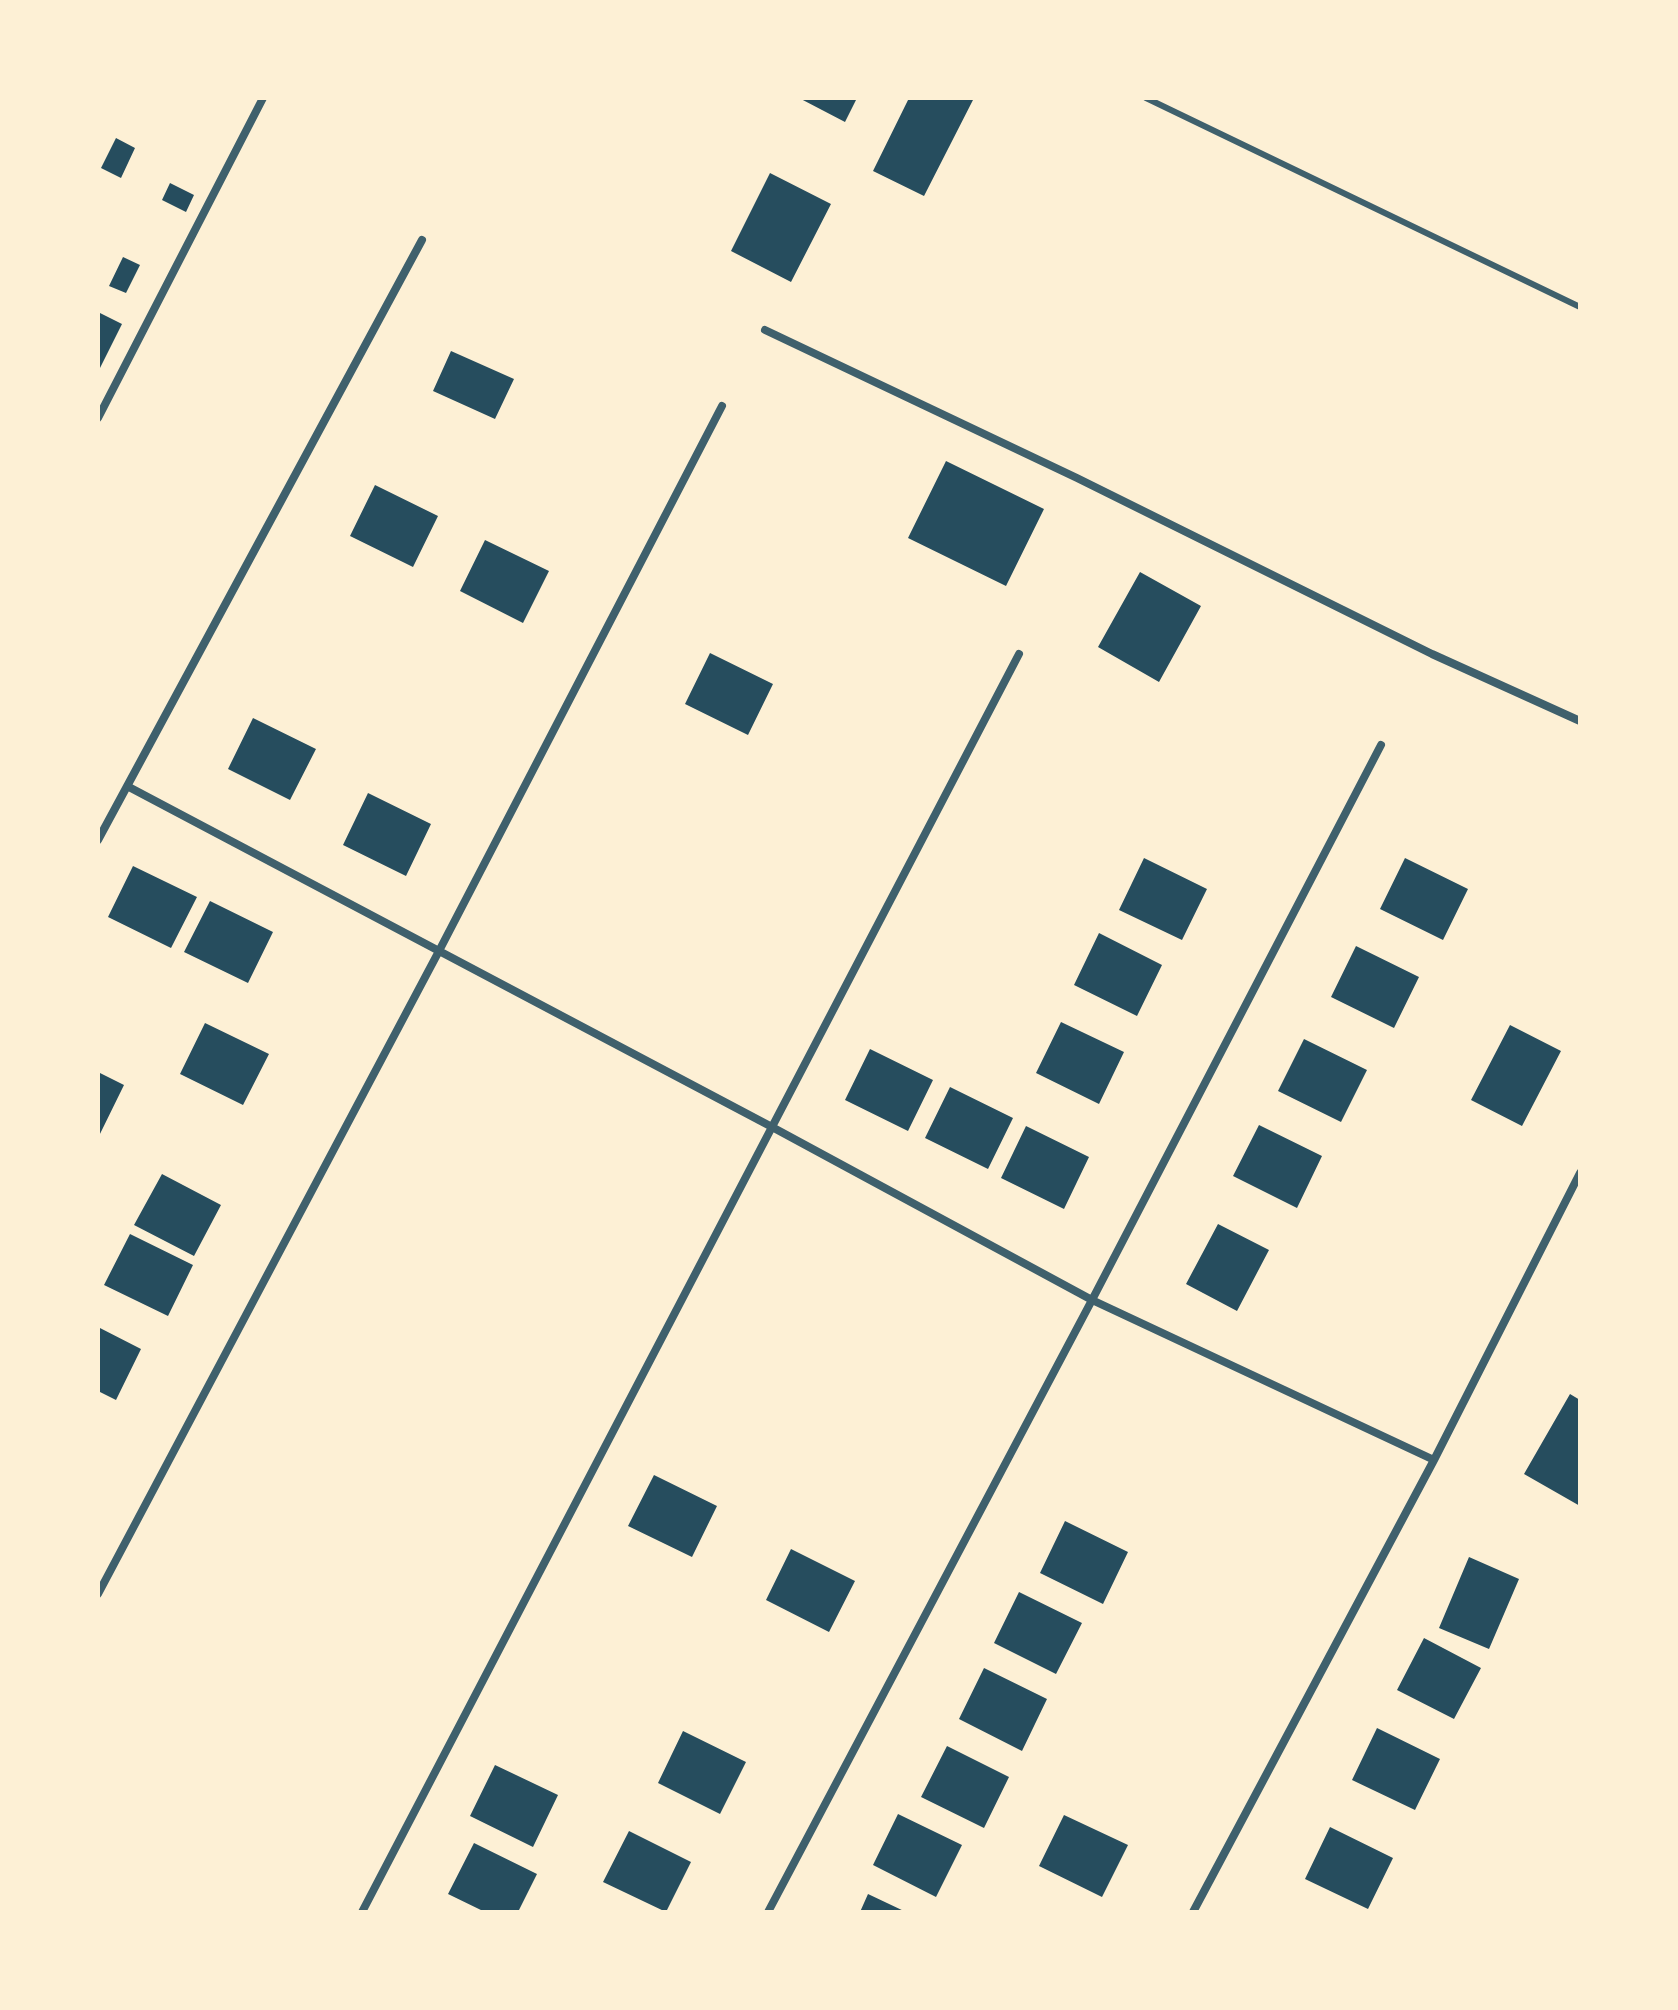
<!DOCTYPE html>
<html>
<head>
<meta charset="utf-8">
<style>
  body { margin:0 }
  #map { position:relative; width:1678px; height:2010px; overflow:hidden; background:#fdf0d5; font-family:"IBM Plex Sans",sans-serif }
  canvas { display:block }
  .frame { position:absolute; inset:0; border:100px solid #fdf0d5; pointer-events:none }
</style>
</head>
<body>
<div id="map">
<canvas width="1678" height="2010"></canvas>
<div class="frame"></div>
</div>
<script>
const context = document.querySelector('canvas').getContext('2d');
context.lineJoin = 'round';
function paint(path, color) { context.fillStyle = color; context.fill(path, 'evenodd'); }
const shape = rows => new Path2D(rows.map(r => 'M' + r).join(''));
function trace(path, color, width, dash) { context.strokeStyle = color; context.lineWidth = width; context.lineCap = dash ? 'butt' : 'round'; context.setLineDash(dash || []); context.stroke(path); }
const building = shape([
  [799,98,857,98,845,122],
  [909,98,974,98,924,196,873,171],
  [116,138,135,148,121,178,101,168],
  [770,173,831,204,791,282,731,251],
  [170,183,194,195,186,212,162,200],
  [123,257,140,265,126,293,109,286],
  [98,312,122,324,98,372],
  [451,351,514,379,495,419,433,391],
  [946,461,1044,509,1006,586,908,538],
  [375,485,438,516,413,567,350,536],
  [485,540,549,571,523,623,460,591],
  [1140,572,1201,606,1159,682,1098,647],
  [710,653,773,684,748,735,685,704],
  [253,718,316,749,290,800,228,769],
  [368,793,431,824,406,876,343,845],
  [1144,858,1207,889,1182,940,1119,910],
  [1405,858,1468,889,1443,940,1380,909],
  [133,866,197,897,171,948,108,917],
  [210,901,273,932,248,983,184,952],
  [1099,933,1162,965,1137,1016,1074,985],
  [1356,946,1419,977,1394,1028,1331,997],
  [1061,1022,1124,1052,1099,1104,1036,1073],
  [205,1023,269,1054,243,1105,180,1074],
  [1510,1025,1561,1051,1522,1126,1471,1100],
  [1304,1039,1367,1070,1341,1122,1278,1091],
  [870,1049,933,1080,908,1131,845,1100],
  [98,1072,124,1085,98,1138],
  [950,1087,1013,1118,988,1169,925,1138],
  [1259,1125,1322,1156,1297,1208,1233,1176],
  [1026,1126,1089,1157,1064,1209,1001,1178],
  [162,1174,221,1205,194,1256,134,1225],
  [1218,1224,1269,1250,1237,1311,1186,1284],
  [130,1234,193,1265,168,1316,104,1285],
  [98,1327,141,1349,116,1400,98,1391],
  [1570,1394,1580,1400,1580,1506,1524,1474],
  [654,1475,717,1506,692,1557,628,1526],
  [1065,1521,1128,1552,1103,1604,1040,1573],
  [791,1549,855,1581,829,1632,766,1600],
  [1469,1557,1519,1579,1489,1649,1439,1628],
  [1019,1592,1082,1623,1056,1674,994,1643],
  [1424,1638,1481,1668,1454,1719,1397,1690],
  [984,1668,1047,1699,1022,1751,959,1719],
  [1377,1728,1440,1759,1415,1810,1352,1780],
  [683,1731,746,1762,720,1814,658,1783],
  [947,1746,1009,1777,984,1828,921,1797],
  [495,1765,558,1795,533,1847,470,1816],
  [898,1814,962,1845,936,1897,873,1865],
  [1064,1815,1128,1845,1102,1897,1039,1866],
  [1330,1827,1393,1858,1368,1909,1305,1879],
  [629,1831,691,1862,666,1912,603,1882],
  [474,1843,537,1874,518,1912,485,1912,448,1894],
  [868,1894,906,1912,860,1912]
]);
const service = shape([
  [1146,98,1580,307]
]);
const minor = shape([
  [765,330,1077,478,1432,654,1580,721],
  [98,418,263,98],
  [127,786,772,1127,1092,1300,1434,1460],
  [98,840,422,240],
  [98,1594,439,951,722,406],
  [362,1912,1019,654],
  [768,1912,1092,1300,1381,745],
  [1193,1912,1434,1460,1580,1173]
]);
paint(building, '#264d5e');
trace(service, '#3f606c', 6);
trace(minor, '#3f606c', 8);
</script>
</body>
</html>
